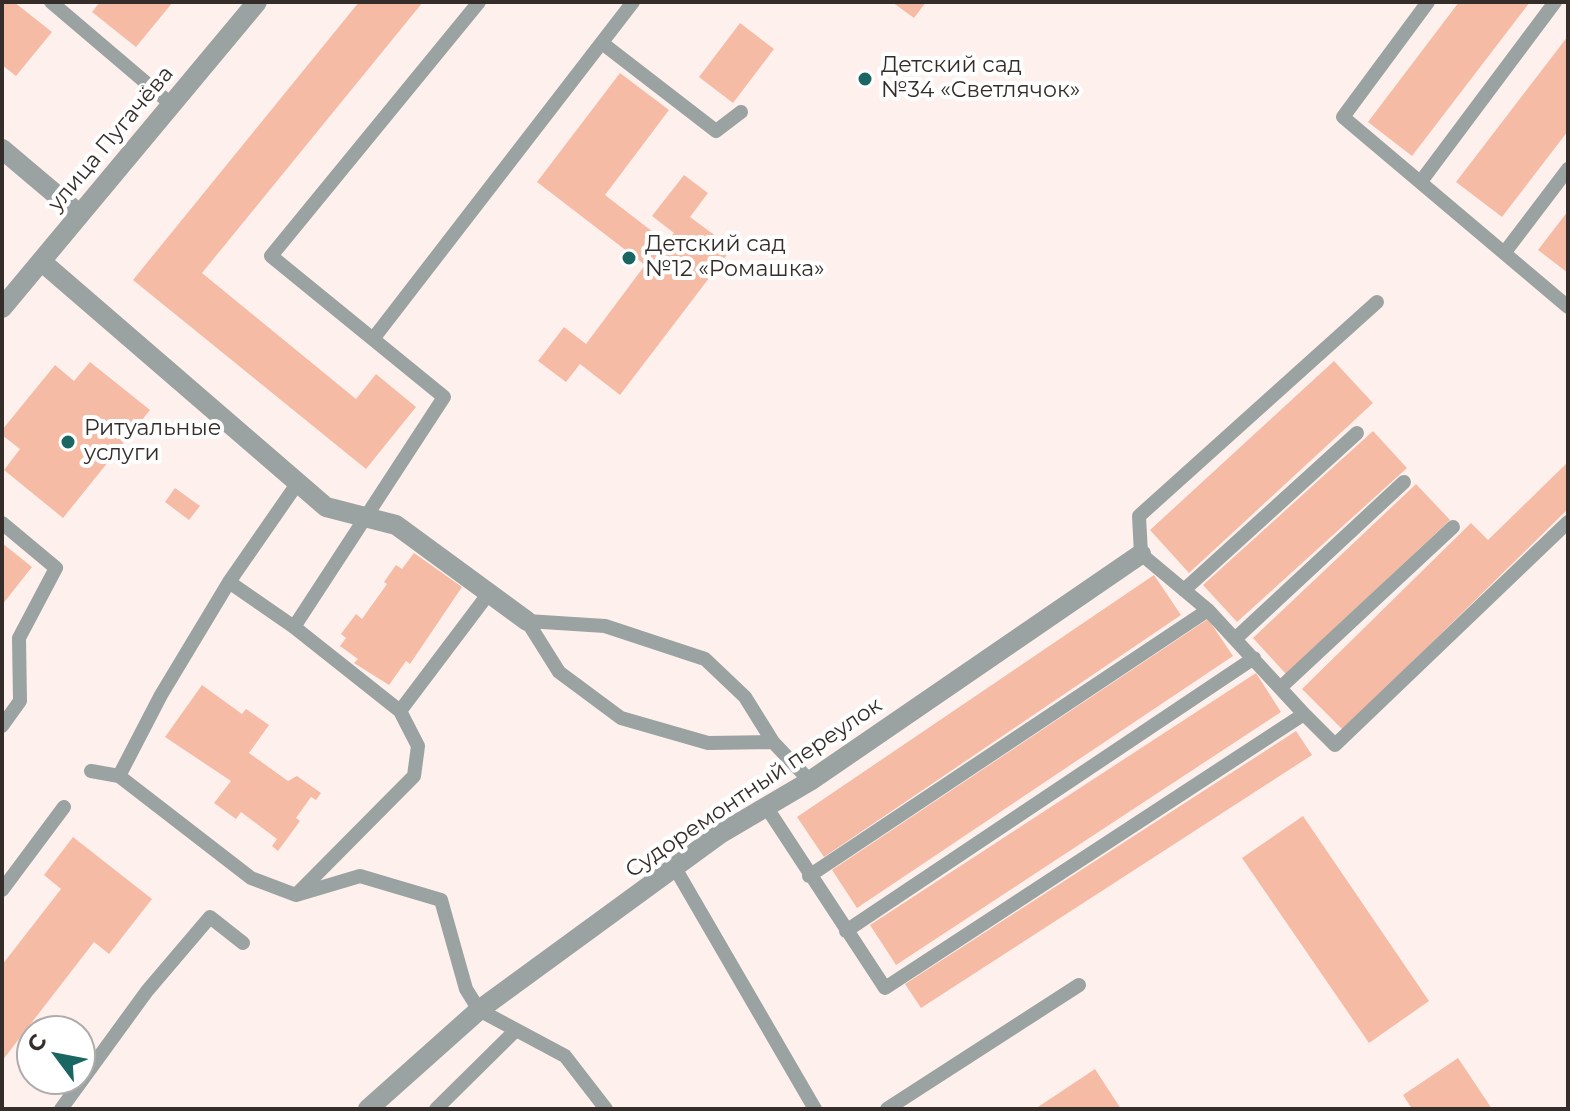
<!DOCTYPE html>
<html>
<head>
<meta charset="utf-8">
<style>
  body { margin:0 }
  #map { position:relative; width:1570px; height:1111px; overflow:hidden; background:#fef1ed; font-family:Montserrat,sans-serif }
  canvas { display:block }
  .frame { position:absolute; inset:0; border:4px solid #352d2a; pointer-events:none }
  .north { position:absolute; left:16px; top:1015px; width:80px; height:80px; box-sizing:border-box; background:#fff; border:2px solid #aeabaa; border-radius:50%; rotate:302deg; font-size:22px; font-weight:700; line-height:32px; text-align:center; color:#352d2a }
  .north::after { content:''; display:block; margin:auto; width:28px; height:36px; background:#196662; clip-path:polygon(50% 0,100% 100%,50% 72%,0 100%) }
</style>
</head>
<body>
<div id="map">
<canvas width="1570" height="1111"></canvas>
<div class="frame"></div>
<div class="north">С</div>
</div>
<script>
const context = document.querySelector('canvas').getContext('2d');
context.lineJoin = 'round';
function paint(path, color) { context.fillStyle = color; context.fill(path, 'evenodd'); }
const shape = rows => new Path2D(rows.map(r => 'M' + r).join(''));
function trace(path, color, width, dash) { context.strokeStyle = color; context.lineWidth = width; context.lineCap = dash ? 'butt' : 'round'; context.setLineDash(dash || []); context.stroke(path); }
function write(font, color, halo, rows, align = 'center') {
  context.font = font + ' Montserrat,sans-serif'; context.lineWidth = 8; context.setLineDash([]); context.textBaseline = 'middle'; context.strokeStyle = halo; context.fillStyle = color; for (const [text, x, y, turn = 0] of rows) {
    context.save(); context.translate(x, y); context.rotate((+turn || 0) * Math.PI / 180); context.textAlign = isNaN(turn) ? turn : align; if (halo) context.strokeText(text, 0, 0); context.fillText(text, 0, 0); context.restore();
  }
}
const building = shape([
  [2,2,14,2,52,32,16,76,2,65],
  [100,2,173,2,136,47,92,12],
  [359,2,423,2,202,273,356,399,376,374,416,407,366,469,133,280],
  [892,2,926,2,914,18],
  [1459,2,1530,2,1412,156,1368,122],
  [740,23,774,49,733,103,699,77],
  [1568,36,1568,131,1502,217,1456,182],
  [620,73,669,110,605,195,666,242,674,233,652,216,684,175,708,193,690,217,732,248,620,395,580,364,566,382,538,361,564,327,586,344,645,265,537,182],
  [1568,211,1568,273,1538,250],
  [1334,361,1373,403,1189,573,1150,530],
  [90,362,150,410,63,518,4,470,20,449,2,435,2,430,55,365,74,381],
  [1373,431,1407,468,1237,622,1203,585],
  [1568,462,1568,509,1343,730,1302,689,1471,523,1488,540],
  [1416,484,1450,520,1286,674,1253,638],
  [175,488,200,506,189,520,165,502],
  [2,543,32,567,2,605],
  [414,553,462,587,410,664,406,661,389,685,354,663,358,659,340,646,346,638,341,634,356,614,362,619,387,584,384,582,396,565,402,569],
  [1154,575,1181,615,824,857,797,817],
  [1208,619,1233,656,857,908,832,870],
  [1256,673,1281,712,896,965,870,925],
  [202,685,242,714,246,709,269,725,249,753,288,781,297,776,321,793,316,800,311,797,296,818,300,821,278,851,272,846,277,839,241,812,236,819,214,803,231,781,165,737],
  [1296,731,1312,755,921,1008,905,984],
  [1303,816,1429,1001,1369,1043,1242,858],
  [73,837,152,899,109,954,94,942,2,1061,2,965,61,889,44,875],
  [1458,1058,1492,1109,1412,1109,1403,1095],
  [1095,1069,1121,1109,1035,1109]
]);
const service = shape([
  [51,2,171,104],
  [1428,2,1343,117,1568,307],
  [602,43,716,131,741,112],
  [1422,180,1555,2],
  [1505,252,1568,169],
  [373,339,633,2],
  [297,484,229,582,161,695,119,776,251,878,296,895,360,876,441,900,466,989,479,1010,565,1056,606,1109],
  [2,523,56,568,19,638,20,701,2,726],
  [229,582,294,627,444,397,271,256,479,2],
  [1184,590,1357,433],
  [527,621,605,626,705,659,745,697,773,742,810,781],
  [527,621,559,672,621,718,708,743,773,742],
  [294,627,400,711,489,593],
  [1235,639,1404,482],
  [1280,688,1453,527],
  [1304,714,1335,745,1568,522],
  [91,771,119,776],
  [767,808,885,988,1304,714,1208,610,1141,554,1139,516,1377,302],
  [675,868,815,1109],
  [809,876,1208,610],
  [2,890,64,807],
  [296,895,414,776,418,746,400,711],
  [846,931,1254,658],
  [61,1109,147,991,210,917,243,943],
  [436,1109,516,1030],
  [887,1109,1079,985]
]);
const minor = shape([
  [2,149,79,214],
  [41,261,326,507,396,525,527,621],
  [2,308,257,2],
  [368,1109,479,1010,720,834,810,781,1141,554]
]);
const markers = [
  [865,79,8,"#196662"],
  [629,258,8,"#196662"],
  [68,442,8,"#196662"]
];
const poiNames = [
  ["Детский сад",881,66],
  ["№34 «Светлячок»",881,91],
  ["Детский сад",645,245],
  ["№12 «Ромашка»",645,270],
  ["Ритуальные",84,429],
  ["услуги",84,454]
];
const streetNames = [
  ["улица Пугачёва",111,139,-50],
  ["Судоремонтный переулок",754,788,-34]
];
paint(building, '#f6bba5');
trace(service, '#9aa3a2', 14);
trace(minor, '#9aa3a2', 20);
for (const [x, y, r, color] of markers) { const dot = new Path2D(); dot.arc(x, y, r, 0, 2 * Math.PI); context.fillStyle = color; context.fill(dot); trace(dot, '#fff', 3); }
write('22px', '#352d2a', '#fff', poiNames, 'left');
write('22px', '#352d2a', '#fff', streetNames);
</script>
</body>
</html>
